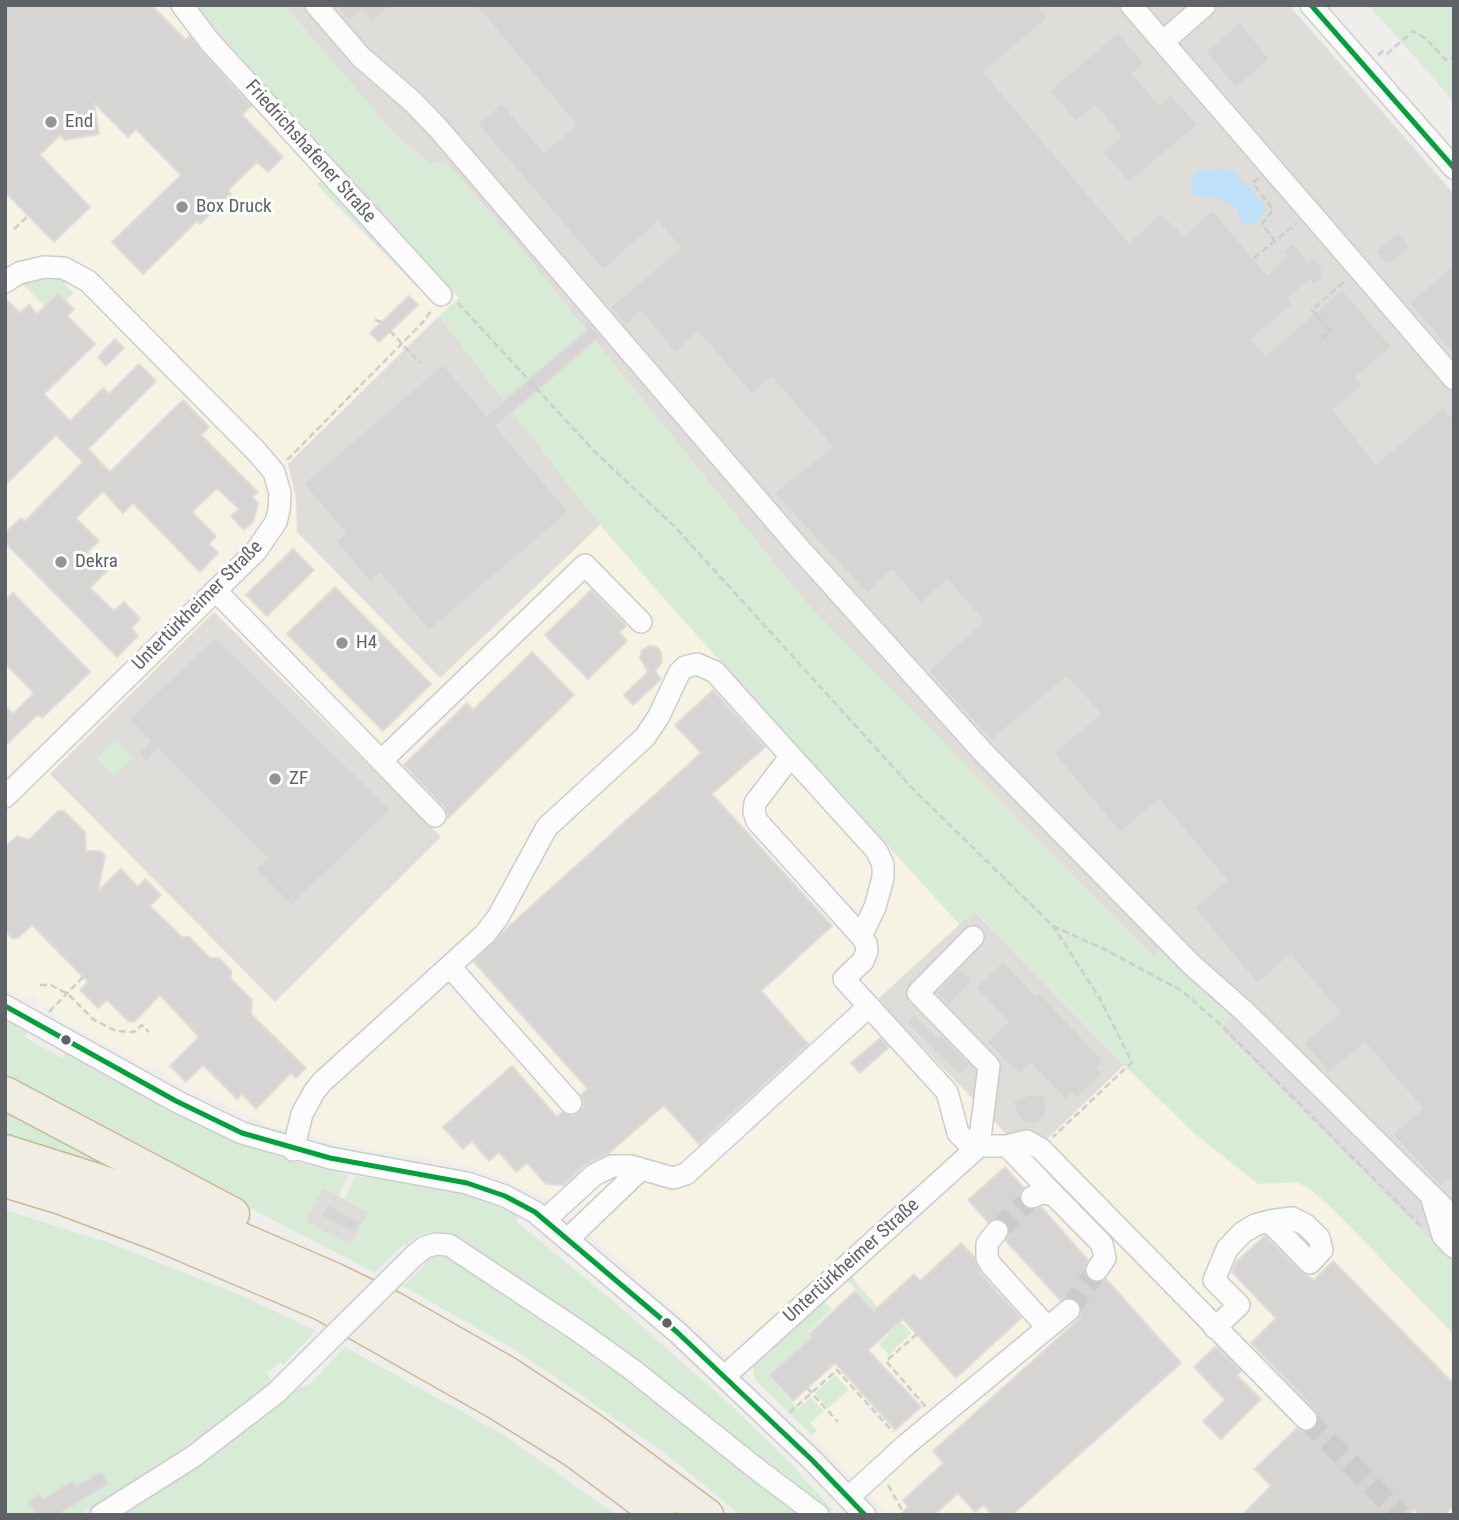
<!DOCTYPE html>
<html>
<head>
<meta charset="utf-8">
<style>
  body { margin:0 }
  #map { position:relative; width:1459px; height:1520px; overflow:hidden; background:#efeeea; font-family:"Roboto Condensed",sans-serif }
  canvas { display:block }
  .frame { position:absolute; inset:0; border:7px solid #5f6368; pointer-events:none }
</style>
</head>
<body>
<div id="map">
<canvas width="1459" height="1520"></canvas>
<div class="frame"></div>
</div>
<script>
const context = document.querySelector('canvas').getContext('2d');
context.lineJoin = 'round';
function paint(path, color) { context.fillStyle = color; context.fill(path, 'evenodd'); }
const shape = rows => new Path2D(rows.map(r => 'M' + r).join(''));
function trace(path, color, width, dash) { context.strokeStyle = color; context.lineWidth = width; context.lineCap = dash ? 'butt' : 'round'; context.setLineDash(dash || []); context.stroke(path); }
function write(font, color, halo, rows, align = 'center') {
  context.font = font + ' "Roboto Condensed",sans-serif'; context.lineWidth = 6; context.setLineDash([]); context.textBaseline = 'middle'; context.strokeStyle = halo; context.fillStyle = color; for (const [text, x, y, turn = 0] of rows) {
    context.save(); context.translate(x, y); context.rotate((+turn || 0) * Math.PI / 180); context.textAlign = isNaN(turn) ? turn : align; if (halo) context.strokeText(text, 0, 0); context.fillText(text, 0, 0); context.restore();
  }
}
const commercial = shape([
  [5,5,1289,5,1454,194,1454,1515,888,1515,812,1435,755,1380,549,1199,478,1169,436,1159,346,1145,272,1126,162,1076,164,1074,155,1065,151,1069,122,1054,124,1052,118,1047,115,1049,61,1020,48,1006,43,1010,38,1006,40,1003,32,995,24,999,5,987]
]);
const industrial = shape([
  [284,5,1289,5,1454,194,1454,1263,1220,1029,1231,1017,1162,949,1154,957,809,606,516,243,446,163,429,163,396,136],
  [439,316,600,525,440,678,297,532,296,498,288,464],
  [214,612,441,837,275,1002,50,774],
  [974,911,1124,1065,1043,1143,1008,1136,989,1116,989,1104,974,1100,877,1000],
  [323,1188,369,1212,351,1246,305,1221]
]);
const green = shape([
  [196,5,284,5,396,136,428,163,446,163,516,243,809,606,1153,956,1163,949,1232,1017,1220,1030,1454,1263,1454,1335,1336,1212,1311,1190,1297,1182,1258,1184,1195,1134,1124,1065,975,911,959,924,674,610,600,525,439,316,459,298,219,34],
  [1368,5,1454,5,1454,102,1397,37],
  [324,179,416,279,417,287,316,184],
  [35,276,71,279,65,284,74,293,66,300,58,291,44,305,21,283],
  [115,740,133,757,115,776,97,758],
  [5,1020,27,1032,25,1037,62,1058,66,1053,208,1130,291,1161,348,1175,339,1196,323,1188,306,1221,350,1245,369,1212,345,1199,355,1176,439,1187,474,1197,511,1212,518,1217,516,1221,627,1313,737,1411,788,1461,833,1510,830,1513,817,1504,619,1347,452,1236,434,1232,418,1235,406,1246,404,1244,375,1273,5,1080],
  [5,1103,136,1176,5,1133],
  [5,1210,106,1242,236,1293,316,1331,283,1365,280,1362,267,1373,272,1381,253,1398,206,1433,80,1515,5,1515],
  [441,1253,626,1379,797,1515,741,1515,662,1451,514,1349,403,1286,425,1265,422,1262,432,1255],
  [851,1276,877,1307,883,1302,911,1333,889,1355,879,1344,893,1330,847,1280],
  [824,1301,832,1309,807,1333,810,1337,767,1375,798,1409,811,1397,824,1411,810,1423,817,1431,812,1435,755,1380,753,1367,756,1361],
  [345,1347,504,1435,616,1515,117,1515,272,1411,299,1388,309,1385],
  [835,1375,849,1390,828,1408,815,1393]
]);
const water = shape([
  [1223,168,1234,172,1264,204,1266,210,1256,222,1248,226,1240,221,1238,210,1232,205,1221,199,1193,194,1190,183,1198,172]
]);
const building = shape([
  [5,5,151,5,186,40,189,36,251,106,242,115,283,157,268,172,257,162,228,190,231,194,200,224,197,221,143,274,112,242,181,175,136,129,128,137,94,103,99,134,65,140,60,135,40,155,90,207,54,242,5,192,5,5],
  [336,5,391,5,372,22,362,10,349,21,336,5],
  [475,5,1038,5,1048,18,984,72,1129,242,1161,213,1184,235,1213,210,1267,274,1287,256,1283,252,1293,243,1309,262,1315,257,1324,268,1319,272,1324,277,1314,285,1310,280,1288,299,1293,304,1252,339,1266,355,1342,289,1392,347,1356,377,1363,385,1334,410,1376,464,1443,407,1454,419,1454,1176,1441,1187,1392,1134,1422,1109,1365,1043,1329,1073,1303,1043,1340,1013,1290,955,1257,984,1194,908,1226,880,1159,800,1120,833,1053,753,1100,714,1067,677,991,741,928,671,983,621,947,580,921,604,892,570,867,594,774,493,832,447,772,378,751,394,698,332,675,353,641,312,625,326,607,304,610,307,680,248,658,222,603,270,477,124,502,103,544,152,576,125,475,5],
  [1240,22,1270,59,1236,88,1205,52,1240,22],
  [1118,32,1145,64,1133,74,1159,104,1171,94,1198,125,1129,183,1102,152,1121,136,1095,106,1076,122,1049,91,1118,32],
  [1398,232,1411,247,1391,264,1386,264,1375,251,1398,232],
  [1454,264,1454,355,1409,303,1454,264],
  [58,293,74,309,67,316,95,344,44,394,70,421,103,388,109,394,139,364,156,381,88,449,110,472,183,400,209,427,201,435,258,492,252,497,258,503,253,522,244,530,231,516,239,509,217,488,192,512,216,536,209,544,218,553,200,572,133,503,123,513,103,491,76,518,99,541,87,552,107,571,90,588,114,611,124,602,140,619,131,628,138,636,117,657,5,542,5,533,21,518,25,521,83,462,56,435,5,485,5,298,20,313,29,305,37,314,58,293],
  [409,296,418,305,379,342,370,333,409,296],
  [587,321,605,343,602,346,597,339,496,426,569,512,429,631,380,574,370,582,335,541,345,533,303,484,443,364,487,415,588,329,584,323,587,321],
  [115,339,124,348,106,366,98,357,115,339],
  [293,549,314,570,267,616,246,595,293,549],
  [335,587,431,684,383,731,287,634,335,587],
  [591,590,626,626,619,632,627,641,588,679,545,635,591,590],
  [13,593,90,672,42,718,38,714,5,746,5,706,13,714,34,693,5,663,5,601,13,593],
  [215,637,391,810,291,906,255,869,267,858,158,749,146,762,138,753,150,741,129,719,215,637],
  [649,646,657,647,661,652,662,662,655,671,661,679,633,705,624,695,648,672,640,658,642,650,649,646],
  [532,652,574,695,448,818,444,807,404,765,467,703,473,710,532,652],
  [713,690,765,747,712,794,832,926,761,991,808,1044,699,1144,664,1105,609,1153,585,1165,564,1185,546,1184,527,1163,516,1172,499,1152,489,1161,472,1141,463,1149,443,1127,512,1066,557,1117,562,1112,574,1116,583,1108,584,1101,581,1095,588,1089,474,962,506,929,701,753,675,725,713,690],
  [58,811,64,811,85,832,86,851,100,851,105,856,98,891,121,869,138,887,145,879,161,895,150,906,182,937,189,937,210,958,219,958,231,971,231,979,252,1000,251,1014,306,1068,296,1078,291,1073,256,1109,242,1094,237,1099,203,1065,186,1082,170,1066,199,1037,160,995,134,1022,128,1021,107,1000,98,1008,80,990,88,982,32,925,18,938,12,938,5,931,5,847,17,836,29,840,58,811],
  [1003,961,1036,995,1039,992,1104,1061,1097,1068,1103,1074,1077,1099,1072,1094,1066,1100,1030,1064,1019,1075,987,1042,1008,1022,975,988,1003,961],
  [961,968,973,981,948,1005,936,993,961,968],
  [915,1014,938,1037,941,1035,970,1065,959,1075,906,1023,915,1014],
  [880,1038,889,1047,860,1073,851,1063,880,1038],
  [1028,1095,1045,1095,1046,1111,1044,1118,1035,1124,1023,1122,1019,1118,1012,1101,1021,1099,1028,1095],
  [1005,1167,1023,1187,1019,1196,1023,1207,1031,1210,1041,1207,1088,1260,1084,1270,1089,1280,1097,1283,1106,1279,1181,1363,1012,1515,993,1515,984,1505,975,1512,958,1493,934,1515,900,1515,908,1507,903,1500,944,1463,933,1451,1078,1320,1081,1314,1082,1307,1079,1301,1068,1297,1060,1300,1006,1241,1010,1232,1005,1221,998,1218,988,1222,968,1200,1005,1167],
  [327,1204,361,1222,355,1233,321,1216,327,1204],
  [1265,1236,1301,1272,1314,1280,1333,1261,1454,1384,1454,1505,1444,1515,1420,1515,1414,1509,1409,1515,1242,1515,1271,1486,1255,1469,1297,1428,1303,1432,1310,1431,1319,1422,1315,1410,1251,1343,1276,1318,1232,1272,1236,1262,1265,1236],
  [961,1243,974,1257,981,1274,1021,1318,956,1378,903,1319,868,1350,921,1407,895,1430,835,1363,793,1401,769,1375,812,1337,809,1334,855,1291,874,1311,914,1274,920,1281,961,1243],
  [1216,1346,1241,1371,1237,1375,1261,1399,1221,1439,1203,1421,1225,1400,1194,1367,1216,1346],
  [101,1472,108,1484,57,1515,37,1515,28,1501,40,1494,42,1499,73,1481,76,1486,101,1472]
]);
const minorTunnel = shape([
  [997,1231,1032,1197],
  [1069,1310,1097,1270],
  [1306,1419,1401,1515]
]);
const path = shape([
  [1160,5,1171,5],
  [1387,54,1413,31,1425,38,1446,60,1449,60,1454,57],
  [1378,55,1384,50],
  [1258,178,1253,183,1273,210,1262,224,1275,241],
  [14,229,28,216],
  [1254,258,1297,223],
  [458,303,593,450,675,527,914,790,1053,926,1099,997,1132,1062,1053,1137],
  [375,320,381,322],
  [390,331,420,363],
  [1322,338,1330,331,1312,310,1346,280],
  [287,460,424,321,432,309],
  [1053,926,1106,950,1182,991,1221,1025,1421,1226],
  [40,985,51,985,68,994,94,1020,116,1031,134,1032,142,1025,149,1032],
  [49,1012,83,977],
  [917,1334,886,1361,926,1407],
  [807,1388,838,1422],
  [789,1413,837,1370,893,1432],
  [888,1485,905,1515]
]);
const minor = shape([
  [182,5,210,42,441,295],
  [316,5,361,57,413,102,438,128,799,548,983,752,1192,965,1243,1010,1454,1218],
  [1131,5,1454,379],
  [1311,5,1454,168],
  [1163,42,1205,5],
  [5,282,19,273,44,267,64,268,88,281,257,452,274,472,280,493,279,510,276,522,256,551,5,797],
  [216,591,435,816],
  [789,754,876,850,883,864,883,878,875,907,861,936],
  [381,761,585,565,641,622],
  [973,937,918,993,989,1066,979,1146],
  [450,967,571,1103],
  [5,1006,176,1101,242,1133,330,1158,467,1183,505,1196,535,1212,677,1332,812,1460,865,1515],
  [979,1146,1007,1146,1027,1141,1041,1149,1306,1419],
  [1007,1146,1054,1195],
  [293,1150,302,1114,314,1092,322,1082,485,934,498,917,547,827,645,737,659,716,679,673,685,667,697,664,715,672,789,754,787,761,755,803,754,812,757,821,861,936,866,943,867,951,863,961,844,979,947,1092,958,1133,974,1149],
  [1032,1197,1042,1193,1054,1195,1102,1244,1105,1258,1097,1270],
  [1432,1199,1443,1236,1454,1247],
  [546,1219,594,1175,612,1166,631,1166,673,1178,686,1174,869,1006],
  [997,1231,987,1244,987,1258,991,1265,1047,1327],
  [569,1238,641,1169],
  [415,1255,425,1247,436,1244,449,1245,577,1330,634,1371,758,1470,818,1515],
  [1215,1328,1239,1305,1214,1280,1227,1249,1242,1233,1255,1225,1269,1221,1292,1218,1306,1225,1319,1238,1322,1250,1310,1263,1269,1221],
  [725,1376,979,1146],
  [849,1497,907,1444,1069,1310],
  [101,1515,194,1456,276,1393,296,1373]
]);
const highway = shape([
  [5,1093,233,1214],
  [5,1151,97,1180,165,1206,336,1280,393,1308,509,1374,589,1427,707,1515],
  [5,1181,61,1198,157,1234,322,1304,495,1402,574,1451,660,1515]
]);
const minorBridge = shape([
  [296,1373,415,1255]
]);
const bus1 = shape([
  [1311,5,1454,168],
  [5,1006,176,1101,242,1133,330,1158,467,1183,505,1196,535,1212,677,1332,812,1460,865,1515]
]);
const markers = [
  [51,122,7,"#919496"],
  [182,207,7,"#919496"],
  [61,562,7,"#919496"],
  [342,643,7,"#919496"],
  [275,779,7,"#919496"],
  [66,1040,6,"#5f6368"],
  [667,1323,6,"#5f6368"]
];
const poiNames = [
  ["End",65,122],
  ["Box Druck",196,207],
  ["Dekra",75,562],
  ["H4",356,643],
  ["ZF",289,779]
];
const streetNames = [
  ["Friedrichshafener Straße",310,152,48],
  ["Untertürkheimer Straße",198,606,-45],
  ["Untertürkheimer Straße",852,1261,-42]
];
paint(commercial, '#f7f3e4');
paint(industrial, '#dfddda');
paint(green, '#d8ebd6');
paint(water, '#bfe0f9');
paint(building, '#d6d5d3');
trace(building, '#deddd9', 2);
trace(minorTunnel, '#cbcbca', 21, [21, 10]);
trace(minor, '#cbcccc', 24);
trace(highway, '#c8b996', 35);
trace(path, '#cacfcc', 2.5, [7, 3.5]);
trace(minor, '#fdfcfc', 21);
trace(highway, '#f0ede3', 32);
trace(minorBridge, '#cbcccc', 24, []);
trace(minorBridge, '#fdfcfc', 21);
trace(bus1, '#00a13a', 5);
for (const [x, y, r, color] of markers) { const dot = new Path2D(); dot.arc(x, y, r, 0, 2 * Math.PI); context.fillStyle = color; context.fill(dot); trace(dot, '#fff', 2.5); }
write('19px', '#5f6368', '#fff', poiNames, 'left');
write('19px', '#5f6368', '#fff', streetNames);
</script>
</body>
</html>
